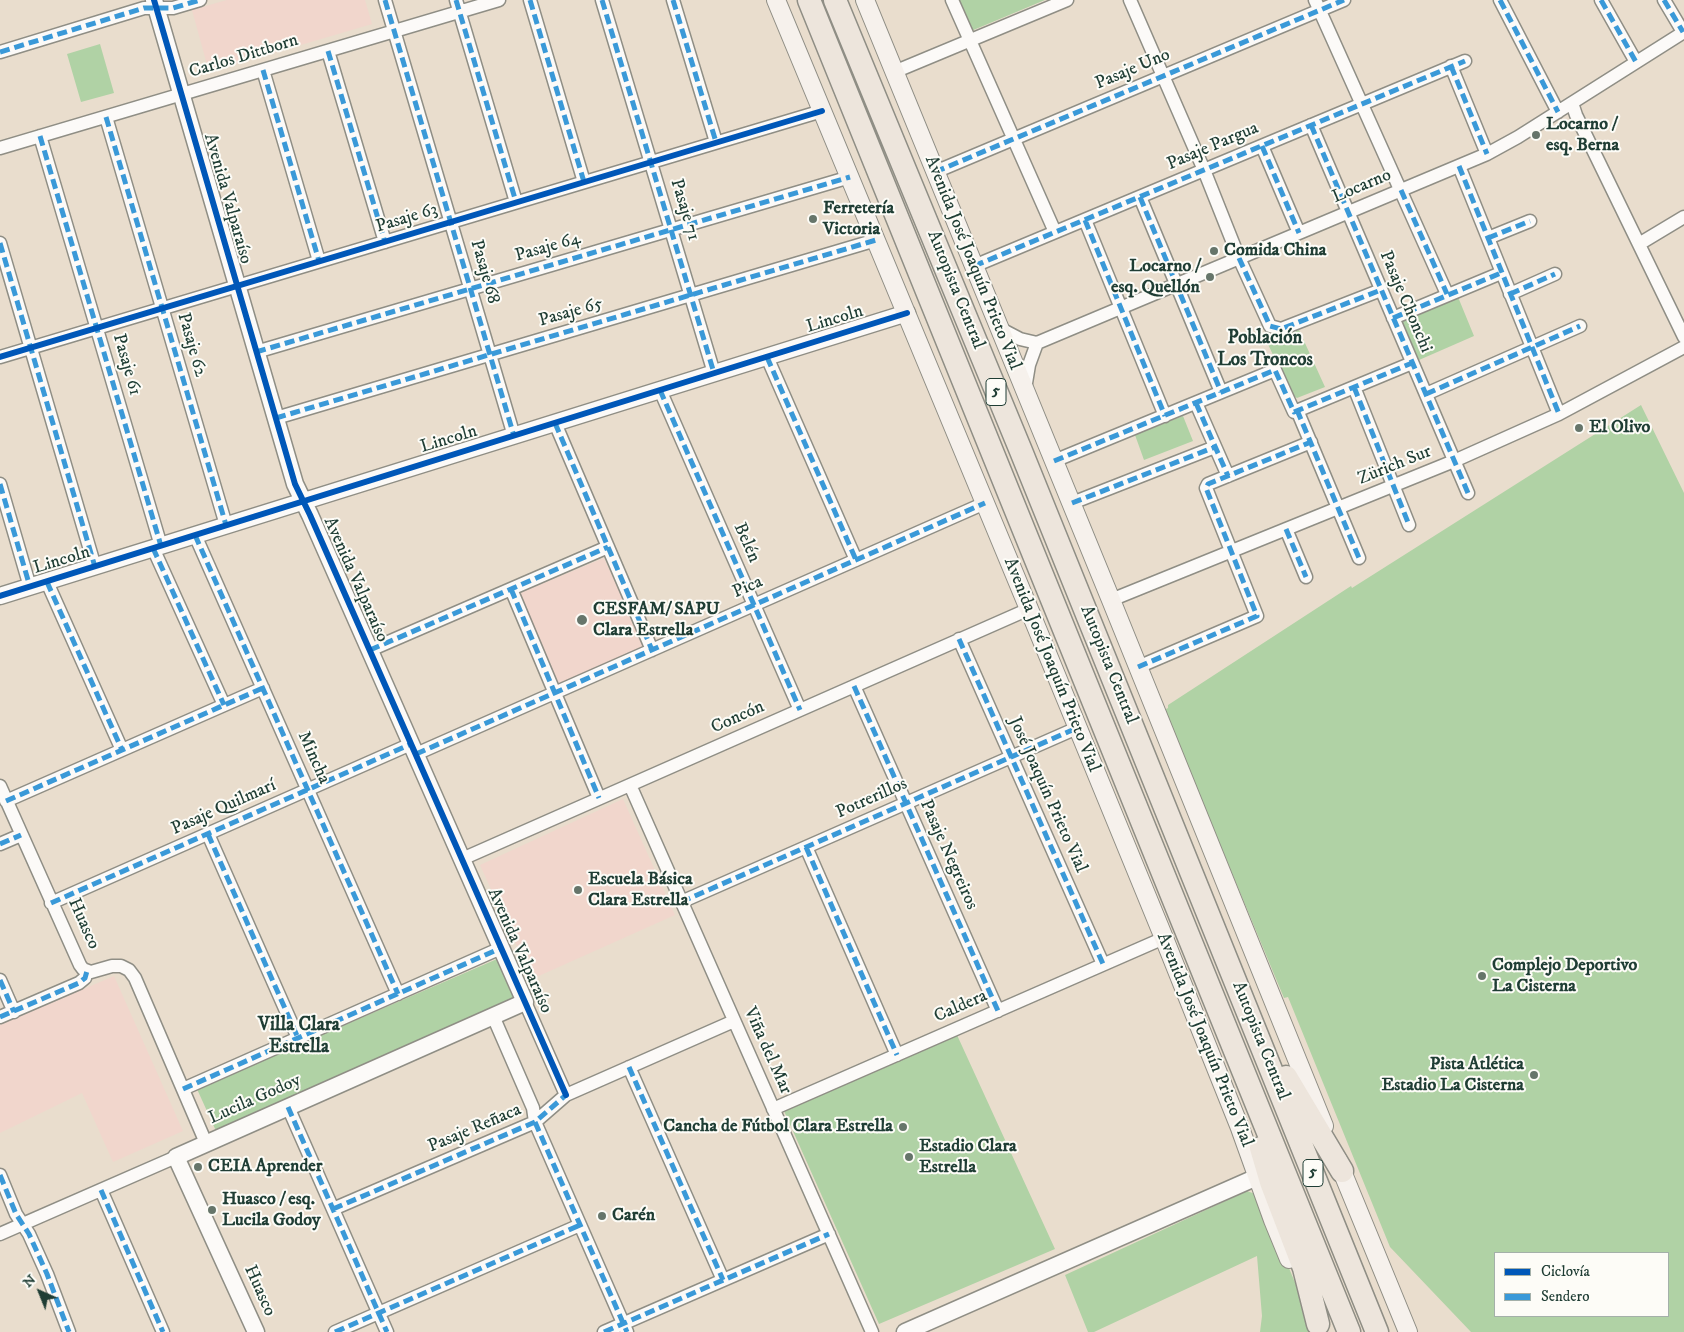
<!DOCTYPE html>
<html>
<head>
<meta charset="utf-8">
<style>
  body { margin:0 }
  #map { position:relative; width:1684px; height:1332px; overflow:hidden; background:#e9ddcd; font-family:"IM FELL DW Pica",serif }
  canvas { display:block }
  .legend { position:absolute; left:1494px; top:1252px; width:175px; height:65px; box-sizing:border-box; background:#fdfcf7; border:1px solid #a4b0a9; margin:0; padding:6px 9px; list-style:none; font-size:15px; color:#1f3d34 }
  .legend li { display:flex; align-items:center; gap:10px; height:25px }
  .legend b { width:25px; border:1px solid #a4b0a9 }
  .north { position:absolute; left:15px; top:1267px; width:50px; height:50px; -webkit-text-stroke:4px #fdfcf7; paint-order:stroke; rotate:316deg; font-size:14px; font-weight:700; line-height:20px; text-align:center; color:#1f3d34 }
  .north::after { content:''; display:block; margin:auto; width:18px; height:22px; background:#1f3d34; clip-path:polygon(50% 0,100% 100%,50% 72%,0 100%) }
</style>
</head>
<body>
<div id="map">
<canvas width="1684" height="1332"></canvas>
<ul class="legend">
<li><b style="height:6px;background:#0057b8"></b>Ciclovía</li>
<li><b style="height:6px;background:#3a99d8"></b>Sendero</li>
</ul>
<div class="north">N</div>
</div>
<script>
const context = document.querySelector('canvas').getContext('2d');
context.lineJoin = 'round';
function paint(path, color) { context.fillStyle = color; context.fill(path, 'evenodd'); }
const shape = rows => new Path2D(rows.map(r => 'M' + r).join(''));
function trace(path, color, width, dash) { context.strokeStyle = color; context.lineWidth = width; context.lineCap = dash ? 'butt' : 'round'; context.setLineDash(dash || []); context.stroke(path); }
function write(font, color, halo, rows, align = 'center') {
  context.font = font + ' "IM FELL DW Pica",serif'; context.lineWidth = 4; context.setLineDash([]); context.textBaseline = 'middle'; context.strokeStyle = halo; context.fillStyle = color; for (const [text, x, y, turn = 0] of rows) {
    context.save(); context.translate(x, y); context.rotate((+turn || 0) * Math.PI / 180); context.textAlign = isNaN(turn) ? turn : align; if (halo) context.strokeText(text, 0, 0); context.fillText(text, 0, 0); context.restore();
  }
}
const built = shape([
  [227,0,365,0,372,24,209,72,192,10],
  [604,558,644,647,559,685,520,593],
  [623,799,675,915,532,979,480,865],
  [114,976,183,1131,113,1162,82,1093,0,1133,0,1025]
]);
const green = shape([
  [958,0,1045,0,971,31],
  [100,44,114,93,81,102,67,54],
  [1458,297,1474,336,1419,360,1402,321],
  [1299,330,1325,387,1297,398,1292,395,1266,340,1271,338,1281,337],
  [1641,405,1684,493,1684,1332,1471,1332,1390,1247,1288,997,1284,998,1164,710,1168,708,1168,705,1351,586,1352,588],
  [1495,1253,1668,1253,1668,1316,1495,1316],
  [1183,416,1193,441,1144,460,1135,435],
  [497,959,515,1001,216,1131,197,1089],
  [957,1035,1055,1249,879,1324,784,1111],
  [1247,1191,1258,1195,1316,1332,1260,1332,1262,1316,1257,1256,1094,1332,1088,1332,1065,1275]
]);
const minor = shape([
  [385,0,514,436],
  [456,0,516,202],
  [530,0,584,182],
  [602,0,714,373],
  [673,0,716,142],
  [952,0,1055,232],
  [1130,0,1204,170,1239,258,1270,326,1281,329,1381,290],
  [1315,0,1447,294],
  [1500,0,1558,112],
  [1601,0,1636,62],
  [1664,0,1683,32],
  [328,51,385,242],
  [0,52,144,8,173,8,200,0],
  [1451,66,1487,154],
  [263,70,319,261],
  [894,72,1067,0],
  [1572,103,1576,115,1684,337],
  [106,117,226,525],
  [1311,125,1468,493],
  [40,136,161,546],
  [1262,146,1299,233],
  [0,148,499,0],
  [1459,166,1559,414],
  [935,172,1344,0],
  [1140,197,1221,392],
  [1085,220,1165,416],
  [1488,238,1530,221],
  [0,243,95,567],
  [1639,244,1684,217],
  [974,266,1465,61],
  [1510,294,1555,274],
  [1393,318,1501,273],
  [999,328,1020,339,1037,343,1487,154,1518,137,1684,32],
  [256,352,850,177],
  [0,357,822,111],
  [767,357,856,560],
  [1354,387,1409,525],
  [1025,389,1029,365,1037,343],
  [660,390,800,710],
  [1426,394,1580,326],
  [1196,403,1228,476],
  [1297,410,1359,558],
  [276,418,876,240],
  [555,423,652,650],
  [1054,461,1275,370,1294,412,1412,363],
  [0,484,30,587],
  [1072,503,1215,447],
  [1286,529,1306,577],
  [195,535,398,994],
  [153,548,224,705],
  [47,582,122,750],
  [511,589,599,798],
  [1111,600,1454,461,1559,414,1684,347],
  [959,639,1103,964],
  [370,650,608,547],
  [1138,667,1257,616,1206,488,1208,484,1311,442],
  [854,686,998,1011],
  [416,754,985,503],
  [630,785,872,1332],
  [0,786,80,965,83,969,91,972,112,966,121,966,129,970,135,978,206,1143],
  [6,801,263,688],
  [208,834,298,1038],
  [0,844,21,835],
  [806,847,897,1055],
  [462,859,1029,609],
  [681,902,1077,728],
  [51,903,411,744],
  [0,980,14,1012],
  [525,1002,566,1095],
  [493,1016,533,1108,535,1122,627,1332],
  [0,1017,79,983,85,978,87,971],
  [629,1067,723,1280],
  [183,1089,501,948],
  [288,1107,387,1332],
  [773,1109,1164,938],
  [0,1175,16,1214,29,1234,47,1274,69,1332],
  [101,1190,163,1332],
  [333,1209,535,1122,566,1095,734,1021],
  [0,1234,176,1157],
  [335,1332,580,1225],
  [604,1332,829,1234]
]);
const tertiary = shape([
  [154,0,295,484,310,515,525,1002,176,1157,256,1332],
  [0,596,907,313],
  [905,1332,1257,1177]
]);
const secondary = shape([
  [776,0,1029,609,1164,938,1240,1128,1273,1220,1289,1259],
  [865,0,1111,600,1324,1126],
  [1337,1159,1408,1332]
]);
const motorway = shape([
  [809,0,1349,1332],
  [835,0,1021,451,1377,1332],
  [1286,1077,1342,1171],
  [1261,1148,1271,1182,1304,1268,1318,1324]
]);
const quiet = shape([
  [385,0,514,436],
  [456,0,516,202],
  [530,0,584,182],
  [602,0,714,373],
  [673,0,716,142],
  [1500,0,1558,112],
  [1601,0,1636,62],
  [1664,0,1683,32],
  [328,51,385,242],
  [0,52,144,8,173,8,200,0],
  [1451,66,1487,154],
  [263,70,319,261],
  [106,117,226,525],
  [1311,125,1468,493],
  [40,136,161,546],
  [1262,146,1299,233],
  [1459,166,1559,414],
  [935,172,1344,0],
  [1401,190,1447,294],
  [1140,197,1221,392],
  [1085,220,1165,416],
  [1488,238,1530,221],
  [0,243,95,567],
  [1239,258,1270,326,1281,329,1381,290],
  [974,266,1465,61],
  [1510,294,1555,274],
  [1393,318,1501,273],
  [256,352,850,177],
  [767,357,856,560],
  [1354,387,1409,525],
  [660,390,800,710],
  [1426,394,1580,326],
  [1196,403,1228,476],
  [1297,410,1359,558],
  [276,418,876,240],
  [555,423,652,650],
  [1054,461,1275,370,1294,412,1412,363],
  [0,484,30,587],
  [1072,503,1215,447],
  [1286,529,1306,577],
  [195,535,398,994],
  [153,548,224,705],
  [47,582,122,750],
  [511,589,599,798],
  [959,639,1103,964],
  [370,650,608,547],
  [1138,667,1257,616,1206,488,1208,484,1311,442],
  [854,686,998,1011],
  [416,754,985,503],
  [6,801,263,688],
  [208,834,298,1038],
  [0,844,21,835],
  [806,847,897,1055],
  [681,902,1077,728],
  [51,903,411,744],
  [0,980,14,1012],
  [0,1017,79,983,85,978,87,971],
  [629,1067,723,1280],
  [183,1089,501,948],
  [288,1107,387,1332],
  [535,1122,627,1332],
  [0,1175,16,1214,29,1234,47,1274,69,1332],
  [101,1190,163,1332],
  [333,1209,535,1122,566,1095],
  [335,1332,580,1225],
  [604,1332,829,1234]
]);
const cycleway = shape([
  [154,0,295,484,310,515,566,1095],
  [0,357,822,111],
  [0,596,907,313]
]);
const markers = [
  [1536,135,5,"#66756a"],
  [813,219,5,"#66756a"],
  [1214,251,5,"#66756a"],
  [1210,277,5,"#66756a"],
  [1579,428,5,"#66756a"],
  [582,620,6,"#66756a"],
  [578,890,5,"#66756a"],
  [1482,976,5,"#66756a"],
  [1534,1075,5,"#66756a"],
  [903,1127,5,"#66756a"],
  [909,1157,5,"#66756a"],
  [198,1167,5,"#66756a"],
  [212,1210,5,"#66756a"],
  [602,1216,5,"#66756a"]
];
const shields = [
  [996,392,20],
  [1313,1173,20]
];
const shieldNames = [
  ["5",996,392],
  ["5",1313,1173]
];
const streetNames = [
  ["Carlos Dittborn",244,57,-17],
  ["Pasaje Uno",1133,70,-23],
  ["Pasaje Pargua",1213,147,-23],
  ["Locarno",1362,187,-23],
  ["Avenida Valparaíso",227,199,74],
  ["Pasaje 71",684,210,73],
  ["Pasaje 63",407,219,-17],
  ["Pasaje 64",548,248,-16],
  ["Avenida José Joaquín Prieto Vial",972,263,68],
  ["Pasaje 68",484,272,74],
  ["Autopista Central",955,290,68],
  ["Pasaje Chonchi",1405,302,67],
  ["Pasaje 65",571,313,-16],
  ["Lincoln",835,320,-17],
  ["Pasaje 62",191,345,74],
  ["Pasaje 61",126,365,74],
  ["Lincoln",449,440,-17],
  ["Zürich Sur",1395,466,-22],
  ["Belén",746,543,66],
  ["Lincoln",62,561,-17],
  ["Avenida Valparaíso",355,580,66],
  ["Pica",748,588,-24],
  ["Avenida José Joaquín Prieto Vial",1051,665,68],
  ["Autopista Central",1108,665,68],
  ["Concón",738,718,-24],
  ["Mincha",313,758,66],
  ["José Joaquín Prieto Vial",1047,795,66],
  ["Potrerillos",872,799,-24],
  ["Pasaje Quilmarí",224,808,-24],
  ["Pasaje Negreiros",948,855,66],
  ["Huasco",83,924,66],
  ["Avenida Valparaíso",519,951,66],
  ["Caldera",961,1007,-24],
  ["Avenida José Joaquín Prieto Vial",1204,1040,68],
  ["Autopista Central",1260,1041,68],
  ["Viña del Mar",767,1051,66],
  ["Lucila Godoy",255,1100,-24],
  ["Pasaje Reñaca",475,1129,-23],
  ["Huasco",259,1291,66]
];
const poiNames = [
  ["Locarno /",1546,125],
  ["esq. Berna",1546,146],
  ["Ferretería",823,209],
  ["Victoria",823,230],
  ["Comida China",1224,251],
  ["Locarno /",1200,267,"right"],
  ["esq. Quellón",1200,288,"right"],
  ["El Olivo",1589,428],
  ["CESFAM/ SAPU",593,610],
  ["Clara Estrella",593,631],
  ["Escuela Básica",588,880],
  ["Clara Estrella",588,901],
  ["Complejo Deportivo",1492,966],
  ["La Cisterna",1492,987],
  ["Pista Atlética",1524,1065,"right"],
  ["Estadio La Cisterna",1524,1086,"right"],
  ["Cancha de Fútbol Clara Estrella",893,1127,"right"],
  ["Estadio Clara",919,1147],
  ["Estrella",919,1168],
  ["CEIA Aprender",208,1167],
  ["Huasco / esq.",222,1200],
  ["Lucila Godoy",222,1221],
  ["Carén",612,1216]
];
const neighbourhoodNames = [
  ["Población",1265,339],
  ["Los Troncos",1265,361],
  ["Villa Clara",299,1026],
  ["Estrella",299,1048]
];
paint(built, '#f1d6cc');
paint(green, '#b0d2a5');
trace(minor, '#8f8e85', 15);
trace(tertiary, '#8f8e85', 19);
trace(secondary, '#8f8e85', 20);
trace(motorway, '#8f8e85', 25);
trace(minor, '#fcfaf8', 12);
trace(tertiary, '#fcfaf8', 16);
trace(secondary, '#f6f1ec', 18);
trace(motorway, '#ede5dc', 22);
trace(quiet, '#3a99d8', 5, [10, 5]);
trace(cycleway, '#0057b8', 6);
for (const [x, y, r, color] of markers) { const dot = new Path2D(); dot.arc(x, y, r, 0, 2 * Math.PI); context.fillStyle = color; context.fill(dot); trace(dot, '#fdfcf7', 2); }
for (const [x, y, w] of shields) { const box = new Path2D(); box.roundRect(x - w / 2, y - 13.5, w, 27, 4); context.fillStyle = '#fdfcf7'; context.fill(box); trace(box, '#1f3d34', 1); }
write('bold 16px', '#1f3d34', null, shieldNames);
write('18px', '#1f3d34', '#fdfcf7', streetNames);
write('bold 18px', '#1f3d34', '#fdfcf7', poiNames, 'left');
write('bold 19px', '#1f3d34', '#fdfcf7', neighbourhoodNames);
</script>
</body>
</html>
